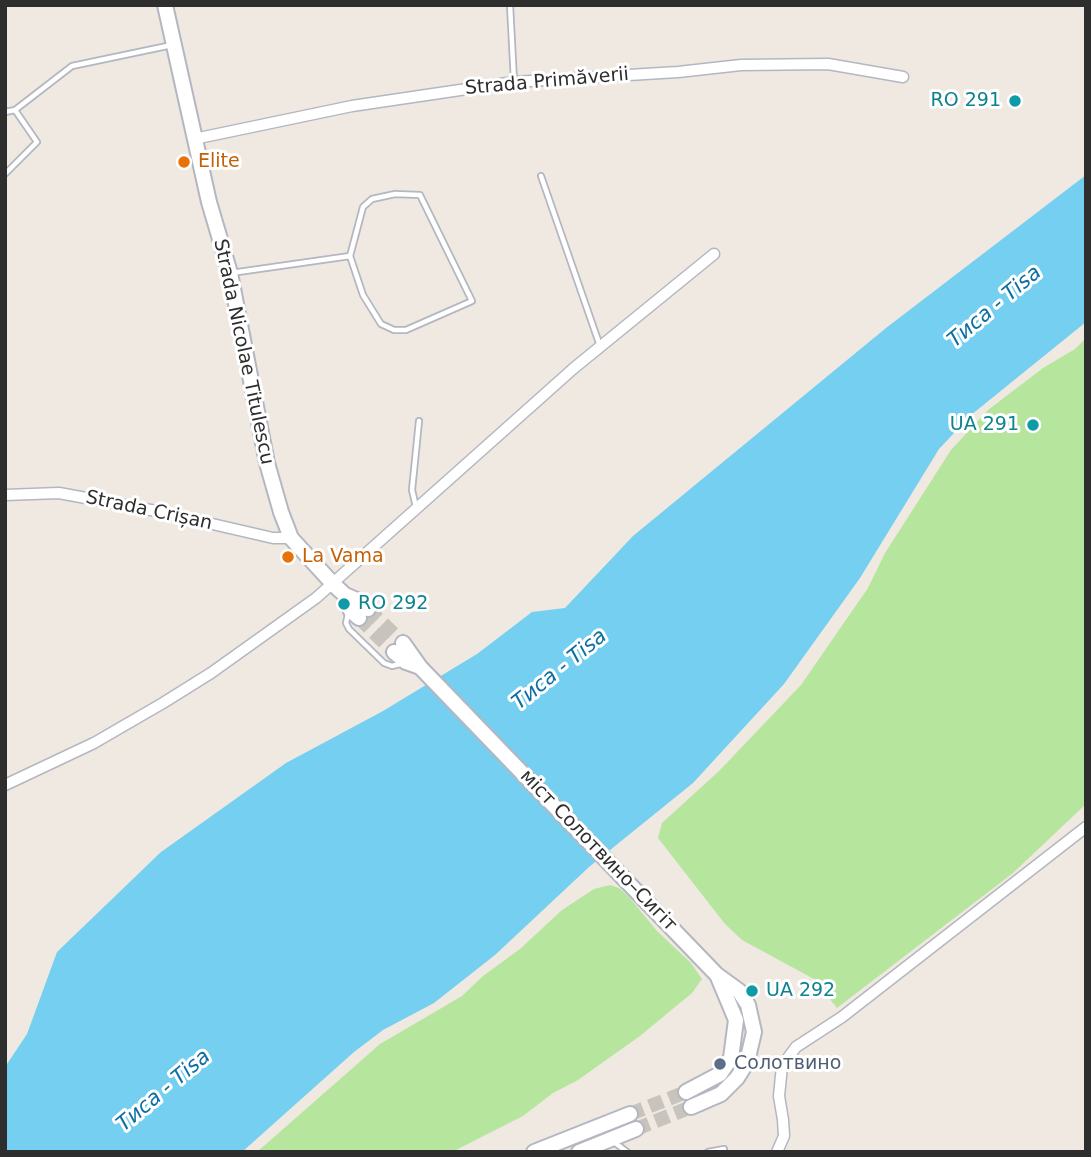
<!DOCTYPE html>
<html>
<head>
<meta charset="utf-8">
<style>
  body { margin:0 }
  #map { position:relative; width:1091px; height:1157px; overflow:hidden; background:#efe9e1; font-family:"DejaVu Sans",sans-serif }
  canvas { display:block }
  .frame { position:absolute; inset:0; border:7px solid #2e2e2e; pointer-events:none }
</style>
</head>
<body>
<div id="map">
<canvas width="1091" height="1157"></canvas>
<div class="frame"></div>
</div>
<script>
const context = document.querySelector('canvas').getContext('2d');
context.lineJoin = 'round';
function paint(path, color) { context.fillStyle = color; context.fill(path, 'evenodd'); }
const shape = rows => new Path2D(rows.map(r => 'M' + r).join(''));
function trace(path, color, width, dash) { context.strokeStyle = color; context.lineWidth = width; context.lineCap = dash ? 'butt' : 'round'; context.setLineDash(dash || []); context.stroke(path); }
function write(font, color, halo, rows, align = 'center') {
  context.font = font + ' "DejaVu Sans",sans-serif'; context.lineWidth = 6; context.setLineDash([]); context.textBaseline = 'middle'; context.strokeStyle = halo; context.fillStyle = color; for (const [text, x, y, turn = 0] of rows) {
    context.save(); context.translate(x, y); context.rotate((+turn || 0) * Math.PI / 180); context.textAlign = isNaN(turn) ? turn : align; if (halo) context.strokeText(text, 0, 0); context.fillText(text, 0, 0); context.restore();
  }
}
const green = shape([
  [1086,338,1086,804,1013,873,837,1008,814,979,742,940,725,924,658,838,662,823,719,771,801,685,868,588,885,553,951,450,988,410,1043,368,1075,349],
  [610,885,619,888,629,897,657,931,691,963,702,979,692,993,640,1036,578,1080,553,1093,523,1116,452,1152,257,1152,380,1044,462,996,483,976,520,949,562,910,594,889]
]);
const water = shape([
  [1086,175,1086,322,971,415,939,449,860,578,784,684,693,783,589,867,495,955,434,1003,383,1030,354,1052,242,1152,5,1152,5,1067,27,1034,57,952,161,852,286,763,383,711,477,654,532,612,565,608,633,536,886,328]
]);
const secondaryTunnel = shape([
  [368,609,403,643],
  [359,618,394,652],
  [630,1114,686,1092],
  [636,1129,691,1107]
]);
const lane = shape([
  [510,5,514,81],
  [5,112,15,110],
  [5,174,37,142,15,110,72,66,172,45],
  [541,176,600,346],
  [231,273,350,256,363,295,381,324,394,330,406,330,472,301,420,195,395,194,372,199,363,207,350,256],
  [416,507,412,490,419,421],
  [348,614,346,623,349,629,384,663,392,666,404,663],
  [614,1142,627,1152],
  [708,1152,724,1149]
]);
const street = shape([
  [194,139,352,106,514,82,678,72,741,65,828,64,903,77],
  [5,495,59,493,156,511,273,538,291,538],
  [5,785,94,743,163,703,211,673,316,598,574,368,714,254],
  [777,1152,784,1136,783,1120,779,1096,782,1066,796,1047,842,1017,1086,827]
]);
const secondary = shape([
  [165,5,209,202,230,273,267,463,281,512,291,538,334,585,345,595,359,601,368,609],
  [345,595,351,611,359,618],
  [403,643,420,667,717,975,739,991,748,1005,754,1032,747,1062,737,1078,721,1094,691,1107],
  [394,652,406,662,420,667],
  [686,1092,720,1074,731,1058,736,1020,718,977],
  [534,1152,630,1114],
  [579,1152,636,1129]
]);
const markers = [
  [1015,101,7,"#0f9aa8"],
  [184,162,7,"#e8710a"],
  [1033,425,7,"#0f9aa8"],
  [288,557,7,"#e8710a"],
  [344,604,7,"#0f9aa8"],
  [752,991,7,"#0f9aa8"],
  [720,1064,7,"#5c6f8a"]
];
const streetNames = [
  ["Strada Primăverii",547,82,-5],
  ["Strada Nicolae Titulescu",243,352,78],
  ["Strada Crișan",149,511,12],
  ["міст Солотвино–Сигіт",598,851,46]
];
const cultureNames = [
  ["RO 291",1001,101],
  ["UA 291",1019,425],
  ["RO 292",358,604,"left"],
  ["UA 292",766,991,"left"]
];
const foodNames = [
  ["Elite",198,162],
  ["La Vama",302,557]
];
const serviceNames = [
  ["Солотвино",734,1064]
];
const waterNames = [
  ["Тиса - Tisa",995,307,-40],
  ["Тиса - Tisa",560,670,-39],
  ["Тиса - Tisa",164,1091,-40]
];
paint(green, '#b6e59e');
paint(water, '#75cff0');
trace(secondaryTunnel, '#c8c4bd', 14, [14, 7]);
trace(lane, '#b4b7c1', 8);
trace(street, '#b4b7c1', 13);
trace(secondary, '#b4b7c1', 18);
trace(lane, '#fff', 4.5);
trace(street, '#fff', 10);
trace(secondary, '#fff', 14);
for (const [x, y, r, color] of markers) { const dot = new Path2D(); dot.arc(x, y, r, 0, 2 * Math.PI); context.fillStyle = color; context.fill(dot); trace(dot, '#fff', 2.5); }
write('19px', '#2e2e2e', '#fff', streetNames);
write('19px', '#0d838f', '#fff', cultureNames, 'right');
write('19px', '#c56008', '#fff', foodNames, 'left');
write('19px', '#4e5e75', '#fff', serviceNames, 'left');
write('italic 21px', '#0d6fa3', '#fff', waterNames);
</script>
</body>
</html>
